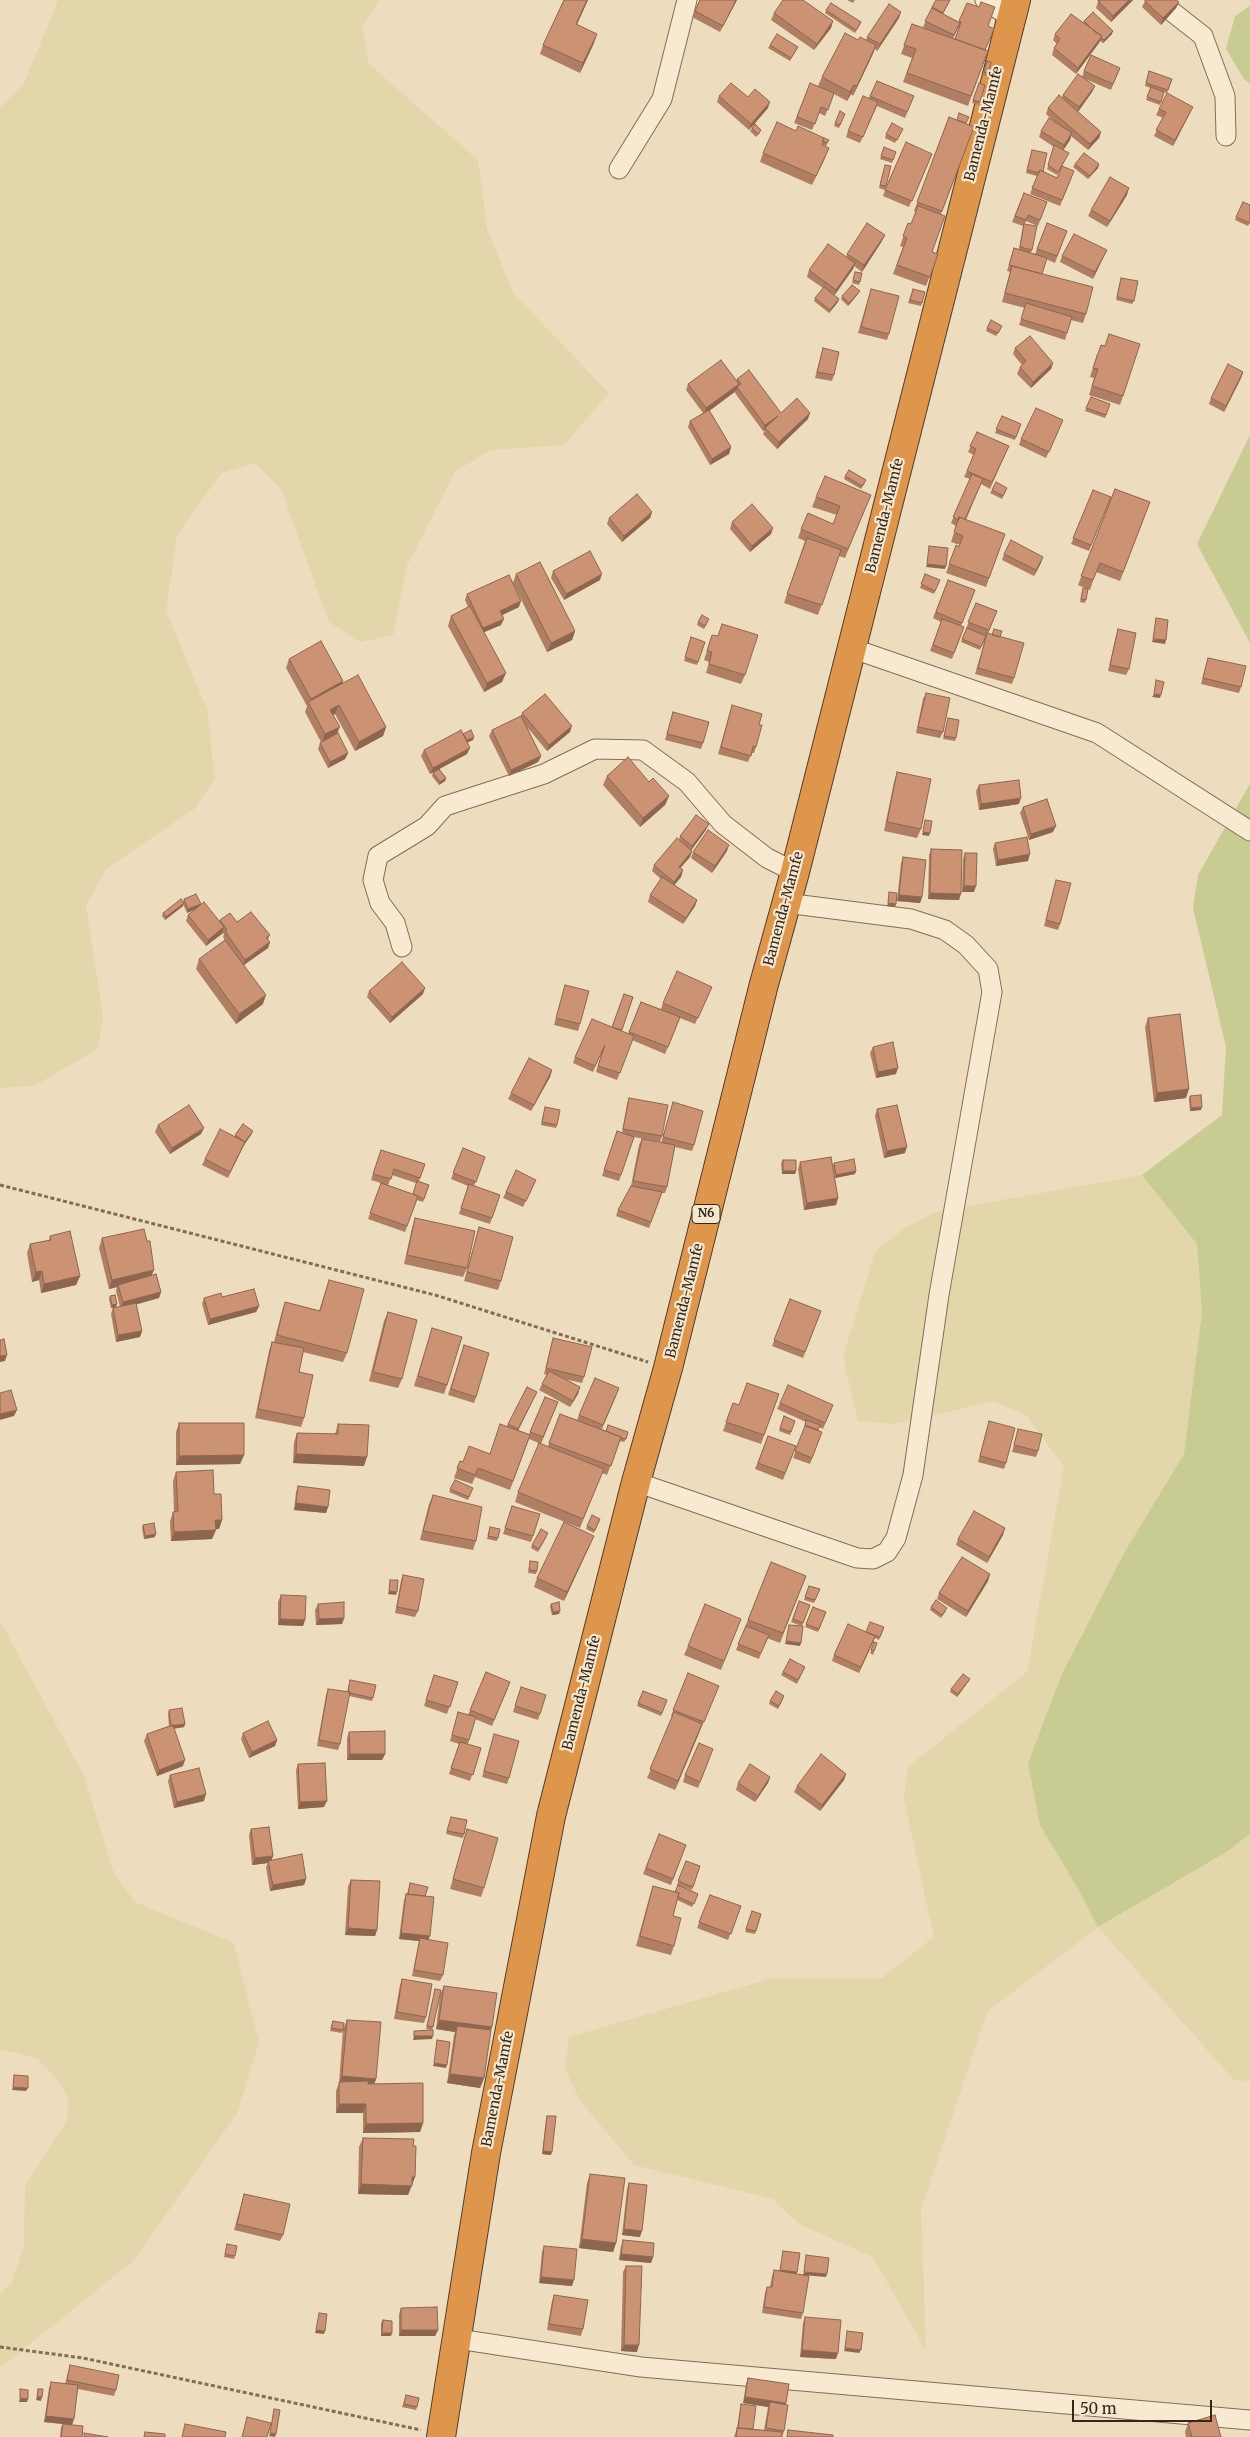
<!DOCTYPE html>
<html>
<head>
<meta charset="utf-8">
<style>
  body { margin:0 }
  #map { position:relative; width:1250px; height:2437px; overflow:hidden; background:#eddcbd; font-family:Merriweather,serif }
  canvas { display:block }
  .scale { position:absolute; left:1072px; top:2400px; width:140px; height:22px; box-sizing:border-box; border:2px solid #34261b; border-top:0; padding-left:6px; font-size:15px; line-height:18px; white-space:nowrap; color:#34261b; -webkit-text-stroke:4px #f5e7cd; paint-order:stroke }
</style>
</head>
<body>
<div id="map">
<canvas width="1250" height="2437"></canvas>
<div class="scale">50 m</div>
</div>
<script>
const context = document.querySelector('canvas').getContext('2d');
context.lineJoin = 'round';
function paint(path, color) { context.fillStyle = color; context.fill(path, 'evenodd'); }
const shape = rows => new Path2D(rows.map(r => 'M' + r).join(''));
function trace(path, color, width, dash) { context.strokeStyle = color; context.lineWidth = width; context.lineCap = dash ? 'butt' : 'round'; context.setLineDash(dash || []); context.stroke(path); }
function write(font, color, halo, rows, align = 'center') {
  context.font = font + ' Merriweather,serif'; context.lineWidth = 4.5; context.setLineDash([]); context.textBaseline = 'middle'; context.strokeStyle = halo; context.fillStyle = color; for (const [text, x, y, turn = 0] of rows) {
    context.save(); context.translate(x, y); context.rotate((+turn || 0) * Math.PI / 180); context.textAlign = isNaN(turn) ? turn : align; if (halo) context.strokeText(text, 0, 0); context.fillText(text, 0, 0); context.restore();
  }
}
const farmland = shape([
  [58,0,379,0,362,27,369,64,478,160,487,229,513,293,609,393,564,445,490,450,455,472,407,566,393,635,360,642,329,622,281,489,256,463,221,473,177,535,166,611,207,709,215,779,194,809,106,869,86,905,103,1016,98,1049,34,1086,0,1088,0,108,24,84],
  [1142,1175,1197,1243,1202,1312,1184,1454,1124,1553,1061,1676,1028,1763,1076,1885,1098,1927,1228,1851,1250,1834,1250,2081,1234,2080,1098,1927,987,2012,921,2210,926,2351,873,2257,799,2224,773,2199,634,2165,581,2102,565,2069,569,2037,773,1978,882,1978,934,1937,904,1799,908,1767,1027,1672,1064,1467,1027,1416,994,1401,893,1424,858,1421,843,1357,875,1252,902,1230,935,1212],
  [0,1621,84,1776,114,1874,135,1902,234,1943,259,2042,237,2113,134,2260,0,2368,0,2294,13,2281,24,2244,25,2186,67,2120,68,2099,61,2084,37,2058,0,2049]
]);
const green = shape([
  [1250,6,1250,84,1244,79,1226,49,1235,16],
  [1250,435,1250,643,1197,544],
  [1250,784,1250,1834,1228,1851,1098,1927,1076,1885,1040,1825,1028,1763,1061,1676,1124,1553,1184,1454,1202,1312,1197,1244,1142,1175,1222,1115,1226,1047,1193,908,1198,875]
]);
const path = shape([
  [0,1185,435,1295,648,1362],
  [0,2347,83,2358,421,2430]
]);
const minor = shape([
  [985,0,1011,18],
  [1157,0,1203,36,1225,96,1226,136],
  [619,169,662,99,687,0],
  [851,648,1097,733,1250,831],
  [402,947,395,923,380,903,373,880,378,856,427,826,445,806,544,774,595,749,643,750,687,782,723,824,767,858,795,872],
  [636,1482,857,1558,873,1559,887,1552,896,1538,913,1475,939,1295,992,992,988,969,966,945,945,930,911,919,786,903],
  [458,2339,641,2367,1250,2420]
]);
const highway = shape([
  [441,2437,486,2153,551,1816,636,1482,668,1368,764,984,795,872,1016,0]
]);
const wall = shape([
  [564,0,588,0,577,24,594,43,580,73,540,54,543,45],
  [700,0,737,0,720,32,692,17],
  [847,0,855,0,853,3],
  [950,0,943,14,959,22,967,3,988,26,985,50,988,51,968,106,903,82,912,58,901,54,912,24,928,29,923,27,932,7],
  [958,28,959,28,955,39,953,39],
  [1097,0,1133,0,1111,22,1096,8,1098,2],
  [1145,1,1179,2,1176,8,1161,25,1142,7],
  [826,10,861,22,860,25,855,33,825,13],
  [774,13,833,21,831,28,814,50,771,20],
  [899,18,877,51,875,49,853,96,851,94,847,101,834,94,825,116,819,113,812,130,794,123,810,83,823,89,818,86,822,77,858,40,866,40,867,37],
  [1084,21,1112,34,1103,43,1100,41,1076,74,1052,55,1054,48,1057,44,1053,40,1055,34,1083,23],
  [770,45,798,47,790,61,768,48],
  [987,61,989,73,987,76,983,75],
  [1120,68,1111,90,1083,78,1095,86,1092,92,1078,112,1101,132,1099,138,1088,150,1071,136,1070,140,1063,150,1067,156,1062,166,1072,177,1060,206,1030,194,1037,176,1026,173,1032,150,1043,172,1057,178,1061,167,1057,175,1047,169,1054,147,1039,137,1041,131,1057,124,1046,114,1048,108,1062,97,1063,95,1082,77,1084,71],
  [1149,71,1172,79,1167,93,1164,92,1160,105,1146,100,1151,88,1145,86],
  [877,81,914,96,905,118,877,106,860,143,846,137,848,131,869,98],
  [979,83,985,85,979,105,972,103],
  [719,96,748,97,768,108,749,130,717,102],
  [1159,109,1190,113,1173,146,1154,136,1163,118,1156,115],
  [840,111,845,114,839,128,834,126],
  [949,117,974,127,941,214,932,252,938,254,926,286,893,274,903,247,900,246,905,232,911,224,916,212,914,211],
  [752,128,760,133,756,137,750,131],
  [903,129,895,143,885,138,886,134],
  [796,131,829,140,826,146,822,145,825,158,812,185,760,162,763,153],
  [884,147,896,152,892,163,880,159],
  [932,154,909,207,883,196,885,190],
  [1075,164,1099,164,1098,168,1088,179,1073,167],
  [884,168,886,186,885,190,879,188],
  [1024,193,1047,202,1038,226,1026,221,1025,224,1032,250,1031,253,1035,254,1047,223,1067,231,1055,263,1046,259,1042,274,1086,314,1083,323,1071,320,1065,340,1019,325,1025,308,1002,302,1010,272,1007,271,1014,248,1019,249,1023,226,1012,222],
  [1127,195,1107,227,1088,216,1091,210],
  [1236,217,1250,222,1248,226,1235,220],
  [882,241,862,272,854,266,853,269,834,295,838,302,829,313,814,301,815,298,823,288,807,277,809,270,846,257,847,254],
  [1107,250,1104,256,1093,279,1060,262,1062,256],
  [855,272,860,282,859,285,852,283],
  [1121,278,1134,301,1132,304,1116,300],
  [871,289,889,334,887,340,858,333],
  [913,289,925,292,921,306,908,303],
  [858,294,848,306,841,299,842,296],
  [987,328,1001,329,996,336,986,331],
  [823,348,834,375,832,381,815,378],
  [1015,348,1053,363,1051,369,1031,388,1017,374,1020,367,1022,365,1013,354],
  [1097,354,1123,396,1120,405,1089,395,1094,378,1090,377],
  [1243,372,1241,378,1224,412,1209,404,1211,398],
  [737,379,781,413,808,419,777,449,763,434,765,430,763,431,735,393,736,391,709,410,731,447,729,454,710,465,688,427,690,421,703,413,686,390,688,384,736,381],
  [1091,397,1110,404,1105,418,1085,411],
  [1002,416,1021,424,1015,440,995,433],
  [1063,420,1046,458,1019,445,1021,439],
  [977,432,1009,446,990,489,981,484,966,520,1005,534,986,587,946,573,956,545,959,547,960,545,951,542,956,526,951,523,970,479,964,477,974,455,968,452],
  [845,476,865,483,861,489,844,479],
  [1007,488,1002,499,990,493,992,490],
  [1115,489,1150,502,1120,581,1096,572,1090,590,1078,585],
  [1093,490,1111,497,1089,551,1071,544],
  [816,497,867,504,845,558,839,556,818,615,784,603,805,541,798,538,801,529,833,524,837,515,812,507],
  [652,512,650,518,622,542,607,524,609,518],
  [732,522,771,534,750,552,730,529],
  [1004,554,1041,563,1034,576,1002,560],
  [553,571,600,580,564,600,551,578],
  [516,574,575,631,572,640,547,652,514,585,519,607,502,615,501,625,484,632,502,682,484,692,448,626,451,616,468,607,465,600,467,594,513,583],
  [925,574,940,580,934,594,920,588],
  [948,580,975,590,961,626,964,627,952,659,930,651,941,622,933,618],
  [1083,588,1086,600,1085,603,1080,602],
  [976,603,997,611,988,634,1000,637,1014,678,1012,684,975,674,986,636,980,650,961,642],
  [698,622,708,622,704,629,697,625],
  [1118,629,1129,669,1126,675,1108,671,1116,636],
  [712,635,745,675,741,684,706,673,709,662,704,660],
  [691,637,705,642,697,665,684,661],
  [1208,658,1241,687,1239,693,1201,684,1206,664],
  [289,659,343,681,342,684,386,727,383,736,355,751,335,714,333,715,337,734,348,753,345,759,328,768,318,749,320,743,321,742,305,712,307,706,286,668],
  [926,693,943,732,940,738,916,733,923,699],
  [732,705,759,725,756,747,754,753,752,753,748,762,718,754],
  [673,712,703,743,701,749,665,740],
  [522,713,570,732,547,751,527,727,541,756,538,762,509,776,489,736,492,730,521,716],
  [948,718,956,738,955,741,943,739],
  [463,734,474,737,473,740,467,743,467,754,439,769,446,778,445,781,439,785,432,776,433,773,438,770,430,774,421,756,424,750,463,735],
  [897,772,921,829,917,838,884,831,894,782],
  [607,776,669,796,665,805,640,827,603,785],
  [979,785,1019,804,979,810,976,791],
  [1023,807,1053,832,1029,840,1020,813],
  [706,830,691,850,692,851,690,857,680,868,683,870,681,877,674,885,697,900,695,906,683,924,648,902,650,895,661,879,652,871,654,865,679,840,680,836],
  [995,843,1028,861,996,866,993,849],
  [931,849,959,900,928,899,929,855],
  [727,851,712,873,691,858,693,852],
  [965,853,974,892,962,892,963,859],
  [903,857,922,897,920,903,897,901,901,863],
  [1056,880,1060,924,1058,930,1044,926],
  [184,899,200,905,220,921,220,920,237,922,270,935,268,940,270,942,268,948,244,965,263,1004,236,1024,196,969,199,959,225,940,223,937,224,934,222,933,206,946,186,921,188,915,196,909,187,913,183,904,183,906,165,920,162,916,163,913,183,902],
  [565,985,580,1024,578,1031,554,1025],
  [712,987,695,1024,680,1018,665,1054,632,1040,617,1080,596,1072,602,1051,593,1072,573,1063,575,1057,612,1028,624,994,633,997,621,1031,628,1034,641,1002,661,1009,663,1003],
  [369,991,423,994,390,1023,367,997],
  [1148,1018,1186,1098,1154,1102,1145,1027],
  [873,1047,896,1074,876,1078,870,1053],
  [552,1070,550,1077,531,1111,508,1099,511,1093],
  [1190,1096,1201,1110,1190,1111,1189,1099],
  [629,1098,662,1136,660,1142,634,1137,619,1181,602,1176,617,1131,622,1133,627,1104],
  [673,1102,694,1145,692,1151,675,1147,667,1187,665,1193,662,1193,649,1228,616,1216,618,1210,631,1186,639,1145,642,1139,661,1143],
  [545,1107,557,1125,556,1128,541,1125],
  [877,1109,905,1153,884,1158,875,1116],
  [158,1125,201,1134,170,1154,155,1132],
  [235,1135,251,1135,244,1145,228,1178,202,1165,205,1159,235,1137],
  [463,1148,485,1157,474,1186,500,1195,490,1224,459,1214,468,1186,451,1179],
  [381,1150,425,1164,419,1181,429,1185,423,1202,417,1200,405,1232,368,1219,381,1183,371,1180],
  [392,1175,416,1183,413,1194,388,1185],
  [783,1160,796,1171,795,1174,782,1174,781,1163],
  [800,1162,838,1198,836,1205,804,1210,798,1169],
  [834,1163,856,1171,855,1174,835,1178,833,1166],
  [533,1186,523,1207,503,1198,506,1192],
  [415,1218,467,1268,463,1277,404,1264,412,1228],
  [479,1227,501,1281,498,1290,464,1281],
  [50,1236,80,1276,76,1285,41,1293,39,1280,32,1282,27,1253,30,1244,49,1240],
  [102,1238,152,1276,161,1292,159,1298,136,1304,142,1331,140,1337,116,1342,111,1314,113,1308,120,1307,116,1291,117,1287,109,1289,99,1248],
  [329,1280,347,1353,343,1362,303,1352,299,1372,304,1418,301,1427,255,1418,269,1351,272,1342,274,1342,282,1311,285,1302,319,1311],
  [110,1296,116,1307,111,1308,109,1299],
  [222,1297,259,1306,256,1312,208,1325,202,1304,204,1298],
  [790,1299,821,1311,803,1358,772,1346],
  [388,1312,402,1379,398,1388,369,1381,384,1321],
  [432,1328,447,1385,444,1394,414,1386],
  [553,1338,584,1377,582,1383,564,1379,580,1387,578,1394,570,1407,539,1390,547,1375,544,1374],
  [464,1345,476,1397,474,1403,448,1395],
  [537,1392,518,1430,529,1434,545,1397,558,1402,541,1444,529,1439,510,1490,475,1477,472,1484,454,1478,460,1461,463,1462,490,1454,508,1424],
  [617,1394,602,1429,626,1439,624,1442,620,1441,607,1475,602,1473,580,1528,515,1502,518,1492,548,1446,560,1414,577,1420,579,1415],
  [779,1394,761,1444,723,1431,733,1403,739,1405],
  [780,1403,833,1405,823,1429,819,1427,818,1431,822,1432,810,1464,793,1458,804,1429,804,1428,806,1422,777,1409],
  [784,1416,795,1421,790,1435,779,1431],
  [989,1421,1006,1463,1004,1469,978,1462],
  [179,1423,244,1455,240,1464,176,1465,176,1432],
  [338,1424,364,1466,293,1463,294,1442,297,1433,335,1434],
  [1018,1429,1038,1451,1036,1457,1012,1452],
  [768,1436,796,1446,783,1480,755,1469],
  [176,1472,214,1494,222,1520,219,1529,216,1529,212,1539,171,1541,170,1521,173,1512,174,1512,173,1481],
  [455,1480,473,1488,468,1500,449,1492],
  [298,1486,328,1507,326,1513,294,1510,296,1492],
  [433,1495,476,1541,473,1550,420,1540,429,1504],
  [510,1512,533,1536,531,1542,503,1534],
  [592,1515,600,1519,594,1533,586,1529],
  [143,1525,155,1537,144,1539,142,1528],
  [490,1527,498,1538,497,1541,487,1539],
  [1003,1535,987,1563,956,1545,958,1539],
  [547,1536,538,1552,531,1548,532,1545],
  [590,1545,564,1601,534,1587,537,1578],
  [530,1561,537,1571,536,1574,528,1573],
  [771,1562,806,1576,780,1643,767,1638,759,1659,736,1650],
  [990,1574,988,1581,966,1617,937,1599,939,1593],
  [403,1575,418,1611,415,1617,395,1613,401,1581],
  [809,1586,820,1589,814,1603,804,1600],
  [281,1595,305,1620,303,1626,278,1625,278,1602],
  [799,1601,810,1605,802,1626,791,1622],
  [318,1604,344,1618,342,1624,316,1625,315,1610],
  [551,1604,559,1614,552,1615,550,1607],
  [813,1607,826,1612,818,1632,805,1627],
  [931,1607,946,1611,941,1618,930,1610],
  [741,1619,721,1670,684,1655,688,1646],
  [884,1627,879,1640,875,1638,859,1673,832,1661,834,1655,866,1632],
  [874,1642,877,1643,873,1655,870,1653],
  [805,1667,797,1684,781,1675,783,1672],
  [486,1672,508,1688,492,1726,475,1719,468,1744,481,1748,470,1781,449,1774,459,1744,450,1741,458,1712,468,1715],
  [688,1673,719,1686,675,1790,647,1778,673,1717,671,1716],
  [434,1675,458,1682,447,1714,424,1706],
  [350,1680,373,1698,372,1701,349,1696,340,1744,338,1750,317,1746,326,1695,328,1689,347,1692],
  [968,1682,957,1697,950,1692,951,1689],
  [521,1687,546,1695,538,1720,513,1712],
  [643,1691,667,1700,661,1716,637,1706],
  [783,1699,778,1709,769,1704,770,1701],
  [169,1710,185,1724,184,1727,174,1729,183,1766,157,1776,144,1741,147,1734,169,1726,168,1714],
  [349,1732,385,1754,382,1760,347,1760,347,1738],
  [243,1733,277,1740,275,1746,249,1758,241,1739],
  [494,1734,509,1778,507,1784,482,1777],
  [713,1749,698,1788,683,1782,685,1775],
  [298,1764,324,1807,298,1809,296,1770],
  [846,1774,844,1780,820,1811,794,1792,797,1786],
  [170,1775,204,1801,174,1808,168,1781],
  [770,1777,768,1783,755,1802,736,1790,738,1783],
  [451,1817,464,1834,463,1838,446,1834],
  [251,1829,273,1856,271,1860,306,1879,304,1885,270,1891,266,1867,268,1863,252,1865,249,1835],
  [467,1829,484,1888,481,1897,450,1889],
  [659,1834,686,1845,671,1885,643,1874],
  [686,1861,700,1866,692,1890,681,1886,698,1894,692,1907,677,1900,673,1916,674,1946,671,1955,636,1946,650,1895,653,1886,675,1892,678,1885,677,1885],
  [351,1880,377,1930,375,1936,345,1935,348,1886],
  [410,1883,425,1896,428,1940,443,1975,440,1981,412,1976,419,1941,399,1939,404,1900,406,1894,407,1894],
  [710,1895,741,1906,728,1940,697,1928],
  [752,1911,761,1914,755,1934,745,1932],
  [402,1979,426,2017,424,2023,394,2019,400,1985],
  [444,1986,492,2027,490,2033,484,2078,480,2088,447,2083,454,2035,455,2032,436,2029,440,1995],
  [435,1989,433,2027,432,2030,426,2029],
  [347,2020,376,2079,374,2084,423,2123,420,2132,363,2133,363,2113,336,2113,336,2091,339,2083,343,2029],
  [333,2021,343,2030,342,2033,330,2031],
  [547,2116,551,2155,542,2154,546,2119],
  [363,2138,415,2177,408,2195,358,2194,359,2147],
  [590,2174,616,2243,613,2252,579,2248,587,2183],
  [629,2183,640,2237,622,2235,627,2189],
  [244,2194,283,2235,280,2241,234,2230],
  [623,2240,653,2257,651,2263,619,2260,621,2246],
  [227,2244,235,2256,234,2259,224,2257],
  [544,2246,572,2286,539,2283,542,2252],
  [783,2251,796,2274,803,2313,801,2319,762,2313,765,2293,767,2287,770,2287,772,2276,774,2270,780,2271],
  [626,2266,637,2352,621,2351,623,2272],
  [554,2295,583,2329,581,2336,547,2330,552,2301],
  [401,2308,438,2330,435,2336,399,2336,399,2314],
  [805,2317,836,2359,800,2357,803,2323],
  [383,2320,391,2336,381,2336,381,2323],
  [70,2365,116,2390,114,2396,78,2389,72,2425,82,2437,60,2437,61,2427,63,2424,65,2424,44,2422,49,2388,51,2382,65,2384],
  [748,2378,786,2404,784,2431,782,2437,734,2437,737,2428,741,2404,753,2429,764,2430,768,2407,743,2403,746,2384],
  [406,2395,417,2407,416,2410,402,2407],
  [1188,2423,1221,2437,1186,2437,1185,2432]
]);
const shadedWall = shape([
  [587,0,588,0,573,33,576,24],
  [736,0,737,0,720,32],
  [1129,0,1133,0,1111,22,1113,16],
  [1179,2,1176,8,1161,25,1163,18],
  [901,12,899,18,877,51,880,44],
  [833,21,831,28,814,50,817,44],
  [1113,31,1112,34,1103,43,1104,40],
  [597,34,594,43,580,73,583,63],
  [1102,36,1099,43,1076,74,1078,68],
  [876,45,873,54,853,96,857,86],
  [854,85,851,94,847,101,850,92],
  [1095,86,1092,92,1077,113,1079,107],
  [770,102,768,108,749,130,751,124],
  [1193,107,1190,113,1173,146,1175,140],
  [1101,132,1099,138,1088,150,1090,144],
  [1072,133,1070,140,1062,152,1064,145],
  [829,148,825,158,812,185,816,176],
  [1099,164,1098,168,1088,179,1090,176],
  [1129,188,1127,195,1107,227,1110,221],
  [885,235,882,241,862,272,864,265],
  [1107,250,1104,256,1093,279,1095,272],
  [855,263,853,269,834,296,836,290],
  [860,291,858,294,848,306,849,303],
  [839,299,838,302,829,313,830,310],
  [1053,363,1051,369,1031,388,1033,382],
  [1243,372,1241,378,1224,412,1226,406],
  [739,384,736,391,704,415,706,408],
  [810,413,808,419,777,449,779,442],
  [778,416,765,428,765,430,763,431,765,425],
  [731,447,729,454,710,465,712,459],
  [652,512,650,518,622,542,624,536],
  [773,528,771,534,750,552,752,546],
  [1043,557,1041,563,1034,576,1036,570],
  [927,564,946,566,945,569,926,567],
  [602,574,600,580,564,600,566,594],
  [521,601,519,607,498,617,500,611],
  [504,619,501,625,480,634,483,628],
  [575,631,572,640,547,652,551,643],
  [1153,639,1166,640,1165,644,1152,642],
  [506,673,502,682,484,692,487,683],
  [343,681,340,690,309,704,311,699],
  [1154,694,1161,695,1160,698,1152,697],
  [339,705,335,714,327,719,330,710],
  [572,726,570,732,547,751,549,745],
  [340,727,336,736,322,743,325,734],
  [386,727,383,736,355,751,359,742],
  [474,737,473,740,465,743,467,740],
  [470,748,467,754,430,774,433,768],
  [348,753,345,759,328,768,330,762],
  [541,756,538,762,509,776,511,770],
  [446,778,445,781,439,785,440,782],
  [669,796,665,805,640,827,643,818],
  [1021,798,1019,804,979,810,981,804],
  [709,824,706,830,690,852,692,846],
  [1056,826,1053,832,1029,840,1031,834],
  [923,832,930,833,929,836,922,835],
  [729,845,727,851,712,873,715,866],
  [692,851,690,857,676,873,679,867],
  [1030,854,1028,861,996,866,998,860],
  [683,870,681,877,672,888,674,882],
  [964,886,976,886,974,892,962,892],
  [930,893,961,894,959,900,928,899],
  [899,895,922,897,920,903,897,901],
  [697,900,695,906,683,924,686,918],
  [184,903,183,906,165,920,166,917],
  [888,903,896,904,895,907,887,906],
  [201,904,200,907,187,913,188,909],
  [224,927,222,934,206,946,208,940],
  [270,942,268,948,242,966,245,960],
  [425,988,423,994,390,1023,392,1017],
  [266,995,263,1004,236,1024,239,1014],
  [898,1068,896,1074,876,1078,878,1072],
  [552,1070,550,1077,531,1111,534,1105],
  [1189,1089,1186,1098,1154,1102,1157,1093],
  [1202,1107,1201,1110,1190,1111,1191,1108],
  [204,1128,201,1134,170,1154,172,1148],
  [253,1131,251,1135,244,1145,228,1178,245,1142],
  [907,1147,905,1153,884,1158,887,1151],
  [783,1171,796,1171,795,1174,782,1174],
  [856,1171,855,1174,835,1178,836,1175],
  [838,1198,836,1205,804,1210,807,1203],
  [154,1270,150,1279,118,1285,117,1287,109,1289,112,1280],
  [42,1271,39,1280,32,1282,36,1272],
  [80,1276,76,1285,41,1293,44,1284],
  [161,1292,159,1298,120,1309,123,1302],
  [117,1304,116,1307,111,1308,112,1305],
  [259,1306,256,1312,208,1325,210,1319],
  [142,1331,140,1337,116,1342,118,1335],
  [7,1355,5,1361,0,1362,0,1356],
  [580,1387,578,1394,570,1407],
  [537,1392,534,1398,516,1435,518,1429],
  [17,1410,14,1416,0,1420,0,1414],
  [296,1454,367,1457,364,1466,293,1463],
  [244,1455,240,1464,176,1465,179,1456],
  [296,1503,328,1507,326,1513,294,1510],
  [215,1520,222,1520,219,1529,212,1529],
  [1005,1528,1003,1535,987,1563,989,1557],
  [216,1530,212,1539,171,1541,174,1532],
  [156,1534,155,1537,144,1539,145,1536],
  [594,1536,590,1545,564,1601,567,1592],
  [990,1574,988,1581,966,1617,968,1611],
  [389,1591,397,1592,396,1595,388,1594],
  [560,1611,559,1614,552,1615,553,1612],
  [344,1618,342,1624,316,1625,319,1619],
  [280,1619,305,1620,303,1626,278,1625],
  [875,1636,873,1642,859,1673,861,1667],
  [786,1641,801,1643,800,1646,785,1644],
  [970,1679,968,1682,957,1697,958,1694],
  [185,1724,184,1727,170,1729,171,1726],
  [702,1724,699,1733,675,1790,678,1781],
  [277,1740,275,1746,249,1758,252,1752],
  [350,1754,385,1754,382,1760,347,1760],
  [185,1760,183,1766,157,1776,159,1770],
  [846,1774,844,1780,820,1811,822,1805],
  [770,1777,768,1783,755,1802,758,1796],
  [206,1794,204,1801,174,1808,177,1802],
  [327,1801,324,1807,298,1809,300,1802],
  [273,1856,271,1862,268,1861,268,1863,252,1865,255,1858],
  [306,1879,304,1885,270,1891,273,1885],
  [348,1928,377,1930,375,1936,345,1935],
  [401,1933,430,1936,427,1942,420,1938,419,1941,399,1939],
  [439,2020,492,2027,489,2036,457,2026,455,2032,436,2029],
  [414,2036,433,2036,432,2039,413,2040],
  [434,2063,447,2065,446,2068,433,2066],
  [450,2074,484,2078,480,2088,447,2083],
  [342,2076,376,2079,373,2088,339,2084],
  [13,2087,28,2088,26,2091,12,2090],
  [339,2104,366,2104,363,2113,336,2113],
  [423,2123,420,2132,363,2133,366,2124],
  [543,2151,552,2152,551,2155,542,2154],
  [412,2177,415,2177,408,2195,358,2194,361,2184],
  [624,2229,642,2231,640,2237,622,2235],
  [582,2239,616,2243,613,2252,579,2248],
  [621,2254,653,2257,651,2263,619,2260],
  [780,2270,797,2272,796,2275,779,2273],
  [804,2272,827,2274,826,2277,803,2275],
  [541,2277,574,2280,572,2286,539,2283],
  [316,2330,325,2331,324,2334,315,2333],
  [401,2330,438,2330,435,2336,399,2336],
  [382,2333,392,2333,391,2336,381,2336],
  [624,2345,639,2345,637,2352,621,2351],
  [845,2348,861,2350,859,2353,844,2351],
  [802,2350,838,2353,836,2359,800,2357],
  [37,2397,42,2397,41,2401,36,2400],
  [745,2397,786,2403,784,2409,770,2402,768,2407,743,2403],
  [20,2398,28,2399,27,2402,19,2402],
  [46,2416,74,2419,72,2425,44,2422],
  [270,2433,276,2434,275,2437,269,2436]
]);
const building = shape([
  [564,0,587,0,576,24,597,34,583,63,543,45,564,0],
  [700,0,736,0,723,26,695,11,700,0],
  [783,0,803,0,833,21,817,44,774,13,783,0],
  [936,0,950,0,943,13,932,7,936,0],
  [1100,0,1129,0,1113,16,1099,2,1100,0],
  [1145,0,1176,0,1179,2,1163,18,1145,1,1145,0],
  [981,2,995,7,988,26,994,29,985,50,955,39,961,22,959,21,967,3,979,7,981,2],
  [831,3,861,22,856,30,826,10,831,3],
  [889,4,901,12,880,44,867,37,889,4],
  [932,8,960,23,954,35,925,21,932,8],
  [1093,12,1113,31,1104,40,1101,37,1102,36,1095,32,1084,21,1093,12],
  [1071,14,1102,36,1078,68,1054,48,1060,39,1055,34,1071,14],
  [912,24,988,51,971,96,907,73,916,49,904,45,912,24],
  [845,33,858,40,860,37,876,45,857,86,854,85,850,92,822,77,845,33],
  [777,34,798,47,791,58,770,45,777,34],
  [1091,55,1120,68,1113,84,1084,71,1091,55],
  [987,61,991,62,989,73,984,72,987,61],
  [1149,71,1172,79,1168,90,1146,83,1149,71],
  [1078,74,1095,86,1079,107,1063,95,1078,74],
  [877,81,914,96,907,112,870,96,877,81],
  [731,83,748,97,755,89,770,102,751,124,719,96,731,83],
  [810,83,834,93,828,110,821,107,815,124,797,117,810,83],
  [979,83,985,85,980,102,973,100,979,83],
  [1151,87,1164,92,1161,102,1147,97,1151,87],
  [1167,93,1193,107,1175,140,1156,130,1166,112,1159,109,1167,93],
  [1059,95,1101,132,1090,144,1048,108,1059,95],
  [863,96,878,102,863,137,848,131,863,96],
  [840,111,845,114,840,125,835,123,840,111],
  [959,113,969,117,966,123,957,120,959,113],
  [949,117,974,127,942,211,917,202,949,117],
  [1049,118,1072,133,1064,145,1041,131,1049,118],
  [777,122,796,131,798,126,824,138,822,145,829,148,816,176,763,153,777,122],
  [892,123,903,129,897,140,886,134,892,123],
  [755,124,761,130,758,134,752,128,755,124],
  [824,138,829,140,827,143,823,141,824,138],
  [906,142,932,154,912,201,885,190,906,142],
  [1054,145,1069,153,1058,172,1048,165,1054,145],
  [884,147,896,152,893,160,881,156,884,147],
  [1032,150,1047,153,1043,172,1040,170,1039,173,1027,170,1032,150],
  [1084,153,1099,164,1090,176,1075,164,1084,153],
  [885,165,891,166,886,186,880,185,885,165],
  [1062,166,1074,171,1062,200,1032,188,1040,170,1057,178,1062,166],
  [1110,177,1129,188,1110,221,1091,210,1110,177],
  [1024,193,1047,202,1040,220,1028,215,1026,220,1015,216,1024,193],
  [1243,202,1250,205,1250,223,1236,217,1243,202],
  [918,206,945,216,932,252,938,254,930,277,897,265,907,238,903,236,908,223,911,224,918,206],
  [867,223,885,235,864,265,847,254,867,223],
  [1047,223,1067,231,1057,256,1037,249,1047,223],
  [1024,224,1037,226,1032,250,1020,247,1024,224],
  [1074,234,1107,250,1095,272,1062,256,1074,234],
  [828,244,855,263,836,290,809,270,828,244],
  [1014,248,1047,258,1042,274,1009,265,1014,248],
  [1012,266,1093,287,1086,314,1005,293,1012,266],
  [855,272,862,273,860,282,853,280,855,272],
  [1121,278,1138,281,1134,301,1117,297,1121,278],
  [852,285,860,291,849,303,842,296,852,285],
  [824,287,839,299,830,310,815,298,824,287],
  [871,289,899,296,889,334,861,327,871,289],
  [913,289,925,292,922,303,910,300,913,289],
  [1026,303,1072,317,1067,333,1021,319,1026,303],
  [991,320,1002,326,998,333,987,328,991,320],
  [1109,334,1140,344,1123,396,1092,386,1098,369,1093,368,1101,345,1105,346,1109,334],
  [1030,336,1053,363,1033,382,1020,367,1026,361,1015,348,1030,336],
  [823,348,839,352,834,375,817,372,823,348],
  [721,360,739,384,706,408,688,384,721,360],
  [1228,364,1243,372,1226,406,1211,398,1228,364],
  [749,370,781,413,797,398,810,413,779,442,765,428,778,416,765,425,737,387,741,384,737,379,749,370],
  [1091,397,1110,404,1106,415,1086,408,1091,397],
  [1036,408,1063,420,1049,452,1021,439,1036,408],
  [709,410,731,447,712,459,690,421,709,410],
  [1002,416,1021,424,1016,437,996,429,1002,416],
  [977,432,1009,446,992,482,967,471,976,449,970,446,977,432],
  [849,470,866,480,862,486,845,476,849,470],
  [972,474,983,479,965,519,959,517,959,520,953,517,972,474],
  [825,476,871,495,848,549,801,529,808,513,833,524,840,506,816,497,825,476],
  [996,482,1007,488,1003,496,992,490,996,482],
  [1115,489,1150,502,1123,572,1100,563,1093,580,1081,576,1115,489],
  [1093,490,1111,497,1091,545,1073,538,1093,490],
  [637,494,652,512,624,536,609,518,637,494],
  [752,504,773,528,752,546,732,522,752,504],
  [959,517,1005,534,989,578,949,564,956,545,959,547,963,536,954,532,959,517],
  [807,538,841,550,822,605,787,594,807,538],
  [1011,540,1043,557,1036,570,1004,554,1011,540],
  [929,546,948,548,946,566,927,564,929,546],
  [590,551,602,574,566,594,553,571,590,551],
  [540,562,575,631,551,643,516,574,540,562],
  [925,574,940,580,935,591,921,584,925,574],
  [509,575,521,601,500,611,504,619,483,628,467,594,509,575],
  [948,580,975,590,962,623,936,612,948,580],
  [1083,588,1088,589,1086,600,1081,599,1083,588],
  [976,603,997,611,989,630,968,622,976,603],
  [470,606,506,673,487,683,451,616,470,606],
  [702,615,709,619,705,626,698,622,702,615],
  [1156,618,1168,620,1166,640,1153,639,1156,618],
  [942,619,964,627,954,653,933,645,942,619],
  [722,624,758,635,745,675,709,664,712,652,707,651,712,635,718,636,722,624],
  [967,628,986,636,981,647,962,639,967,628],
  [994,629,1002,631,1000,637,992,635,994,629],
  [1118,629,1136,633,1129,669,1110,665,1118,629],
  [987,633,1024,643,1014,678,978,668,987,633],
  [691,637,705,642,698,662,685,657,691,637],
  [321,641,343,681,311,699,289,659,321,641],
  [1208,658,1246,666,1241,687,1203,678,1208,658],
  [358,675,386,727,359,742,339,705,330,710,340,727,325,734,308,702,358,675],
  [1156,680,1164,682,1161,695,1154,694,1156,680],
  [926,693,950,698,943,732,918,727,926,693],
  [545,694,572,726,549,745,522,713,545,694],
  [732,705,762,714,759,725,762,725,756,747,753,746,751,756,721,747,732,705],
  [673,712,709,722,703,743,667,734,673,712],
  [521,716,541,756,511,770,492,730,521,716],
  [948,718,959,720,956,738,944,736,948,718],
  [461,730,470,748,433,768,424,750,461,730],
  [471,730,474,737,467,740,463,734,471,730],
  [338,733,348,753,330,762,320,743,338,733],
  [628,757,649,782,653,778,669,796,643,818,607,776,628,757],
  [439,769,446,778,440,782,433,773,439,769],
  [897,772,931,779,921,829,887,822,897,772],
  [1019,780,1021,798,981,804,979,785,1019,780],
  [1047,799,1056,826,1031,834,1023,807,1047,799],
  [696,815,709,824,692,846,680,836,696,815],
  [925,820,932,821,930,833,923,832,925,820],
  [708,830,729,845,715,866,693,852,708,830],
  [1027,837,1030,854,998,860,995,843,1027,837],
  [677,838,692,851,679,867,683,870,674,882,654,865,677,838],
  [931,849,962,850,961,894,930,893,931,849],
  [965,853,977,853,976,886,964,886,965,853],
  [903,857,926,860,922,897,899,895,903,857],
  [662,877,697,900,686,918,650,895,662,877],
  [1056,880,1071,883,1060,924,1046,920,1056,880],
  [889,892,897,893,896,904,888,903,889,892],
  [196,894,201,904,188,909,184,899,196,894],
  [181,899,184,903,166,917,163,913,181,899],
  [204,902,224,927,208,940,188,915,204,902],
  [251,912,270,935,266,938,270,942,245,960,225,931,227,930,220,920,230,913,237,922,251,912],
  [225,940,266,995,239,1014,199,959,225,940],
  [402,962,425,988,392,1017,369,991,402,962],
  [677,971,712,987,698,1018,663,1003,677,971],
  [565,985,589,991,580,1024,556,1018,565,985],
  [624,994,633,997,622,1030,612,1027,624,994],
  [641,1002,680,1017,668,1047,629,1032,641,1002],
  [1180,1014,1189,1089,1157,1093,1148,1018,1180,1014],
  [592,1019,634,1036,620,1073,598,1066,605,1045,595,1066,575,1057,592,1019],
  [893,1042,898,1068,878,1072,873,1047,893,1042],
  [529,1058,552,1070,534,1105,511,1093,529,1058],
  [1201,1095,1202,1107,1191,1108,1190,1096,1201,1095],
  [629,1098,668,1105,662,1136,623,1129,629,1098],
  [673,1102,703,1111,694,1145,663,1137,673,1102],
  [189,1105,204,1128,172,1148,158,1125,189,1105],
  [897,1105,907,1147,887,1151,877,1109,897,1105],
  [545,1107,560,1110,557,1125,542,1122,545,1107],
  [243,1124,253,1131,245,1142,235,1135,243,1124],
  [220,1129,245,1142,230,1172,205,1159,220,1129],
  [617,1131,634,1137,621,1175,604,1170,617,1131],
  [642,1139,675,1145,667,1187,633,1181,642,1139],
  [463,1148,485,1157,476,1182,453,1173,463,1148],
  [381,1150,425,1164,420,1178,394,1169,391,1179,373,1174,381,1150],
  [831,1157,838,1198,807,1203,800,1162,831,1157],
  [854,1159,856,1171,836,1175,834,1163,854,1159],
  [783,1160,796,1160,796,1171,783,1171,783,1160],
  [516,1170,536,1180,526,1201,506,1192,516,1170],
  [417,1181,429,1185,424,1199,413,1194,417,1181],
  [381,1183,418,1196,407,1226,370,1213,381,1183],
  [469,1184,500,1195,492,1218,461,1208,469,1184],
  [631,1186,662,1192,651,1222,618,1210,631,1186],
  [415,1218,475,1231,467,1268,407,1255,415,1218],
  [479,1227,513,1237,501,1281,467,1272,479,1227],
  [144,1229,147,1241,150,1241,154,1270,112,1280,102,1238,144,1229],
  [70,1231,80,1276,44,1284,42,1271,36,1272,30,1244,51,1240,50,1236,70,1231],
  [156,1274,161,1292,123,1302,118,1285,156,1274],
  [329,1280,364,1289,347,1353,277,1335,285,1302,320,1311,329,1280],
  [254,1289,259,1306,210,1319,204,1298,221,1293,222,1297,254,1289],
  [115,1295,117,1304,112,1305,110,1296,115,1295],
  [790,1299,821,1311,805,1352,774,1340,790,1299],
  [136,1303,142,1331,118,1335,113,1308,136,1303],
  [388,1312,417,1320,402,1379,373,1372,388,1312],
  [432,1328,462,1337,447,1385,418,1376,432,1328],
  [553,1338,592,1347,584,1377,546,1368,553,1338],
  [4,1339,7,1355,0,1356,0,1340,4,1339],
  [272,1342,304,1348,299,1372,313,1375,304,1418,258,1409,272,1342],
  [464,1345,489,1353,476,1397,451,1389,464,1345],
  [549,1371,580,1387,573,1401,542,1384,549,1371],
  [595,1378,619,1388,603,1425,579,1415,595,1378],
  [747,1383,779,1394,764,1435,726,1422,733,1403,739,1405,747,1383],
  [788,1385,833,1405,825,1423,780,1403,788,1385],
  [527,1387,537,1392,518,1429,508,1424,527,1387],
  [11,1390,17,1410,0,1414,0,1393,11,1390],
  [545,1397,558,1402,543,1437,530,1432,545,1397],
  [560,1414,621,1437,611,1466,549,1443,560,1414],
  [784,1416,795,1421,791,1432,780,1428,784,1416],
  [806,1420,820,1425,818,1430,805,1425,806,1420],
  [989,1421,1015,1428,1006,1463,980,1456,989,1421],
  [179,1423,244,1423,244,1455,179,1456,179,1423],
  [338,1424,369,1425,367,1457,296,1454,297,1433,338,1434,338,1424],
  [500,1424,530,1435,513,1481,478,1468,475,1475,457,1468,460,1461,463,1462,469,1446,490,1454,500,1424],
  [608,1425,628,1432,626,1439,621,1438,621,1437,606,1431,608,1425],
  [805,1426,822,1432,812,1458,795,1451,805,1426],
  [1018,1429,1042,1434,1038,1451,1014,1445,1018,1429],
  [768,1436,796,1446,785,1473,758,1463,768,1436],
  [539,1443,604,1469,583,1519,518,1492,539,1443],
  [213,1470,214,1494,221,1494,222,1520,215,1520,216,1530,174,1532,173,1512,178,1511,176,1472,213,1470],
  [455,1480,473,1488,469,1497,450,1489,455,1480],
  [298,1486,330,1490,328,1507,296,1503,298,1486],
  [433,1495,482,1507,476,1541,423,1531,433,1495],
  [512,1506,540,1514,533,1536,505,1528,512,1506],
  [974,1511,1005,1528,989,1557,958,1539,974,1511],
  [592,1515,600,1519,595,1530,587,1526,592,1515],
  [564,1522,594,1536,567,1592,537,1578,564,1522],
  [154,1523,156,1534,145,1536,143,1525,154,1523],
  [490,1527,500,1529,498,1538,488,1536,490,1527],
  [541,1529,548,1533,539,1549,532,1545,541,1529],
  [962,1557,990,1574,968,1611,939,1593,962,1557],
  [530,1561,538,1562,537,1571,529,1570,530,1561],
  [771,1562,806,1576,783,1633,748,1620,771,1562],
  [403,1575,424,1579,418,1611,397,1607,403,1575],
  [390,1580,398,1580,397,1592,389,1591,390,1580],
  [809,1586,820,1589,815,1600,805,1597,809,1586],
  [281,1595,306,1596,305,1620,280,1619,281,1595],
  [936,1600,947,1608,942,1615,931,1607,936,1600],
  [799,1601,810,1605,803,1623,793,1619,799,1601],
  [344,1602,344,1618,319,1619,318,1604,344,1602],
  [559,1602,560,1611,553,1612,551,1604,559,1602],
  [705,1604,741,1619,724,1661,688,1646,705,1604],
  [813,1607,826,1612,819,1629,806,1624,813,1607],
  [870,1622,884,1627,880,1637,866,1632,870,1622],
  [848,1624,875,1636,861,1667,834,1655,848,1624],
  [789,1625,803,1626,801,1643,786,1641,789,1625],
  [746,1626,769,1635,761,1653,738,1644,746,1626],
  [874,1642,877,1643,874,1651,871,1650,874,1642],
  [790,1659,805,1667,798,1680,783,1672,790,1659],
  [486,1672,510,1682,494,1720,470,1710,486,1672],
  [688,1673,719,1686,704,1722,673,1710,688,1673],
  [963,1674,970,1679,958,1694,951,1689,963,1674],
  [434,1675,458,1682,450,1707,426,1700,434,1675],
  [350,1680,376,1685,373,1698,350,1693,350,1692,348,1692,350,1680],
  [521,1687,546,1695,540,1714,515,1706,521,1687],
  [328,1689,350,1692,340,1744,319,1740,328,1689],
  [643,1691,667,1700,662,1713,638,1703,643,1691],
  [776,1691,784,1696,779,1706,770,1701,776,1691],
  [182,1708,185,1724,171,1726,169,1710,182,1708],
  [458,1712,476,1717,469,1740,452,1735,458,1712],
  [674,1712,702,1724,678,1781,650,1769,674,1712],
  [268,1721,277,1740,252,1752,243,1733,268,1721],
  [173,1725,185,1760,159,1770,147,1734,173,1725],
  [385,1731,385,1754,350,1754,349,1732,385,1731],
  [494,1734,519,1741,509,1778,484,1771,494,1734],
  [460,1742,481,1748,473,1775,451,1768,460,1742],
  [699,1743,713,1749,700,1782,685,1775,699,1743],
  [821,1754,846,1774,822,1805,797,1786,821,1754],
  [325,1763,327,1801,300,1802,298,1764,325,1763],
  [750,1764,770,1777,758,1796,738,1783,750,1764],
  [199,1768,206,1794,177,1802,170,1775,199,1768],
  [451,1817,467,1820,464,1834,447,1831,451,1817],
  [269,1827,273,1856,255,1858,251,1829,269,1827],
  [467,1829,498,1838,484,1888,453,1879,467,1829],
  [659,1834,686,1845,673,1879,646,1868,659,1834],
  [302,1854,306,1879,273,1885,268,1861,302,1854],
  [686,1861,700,1866,693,1887,678,1881,686,1861],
  [351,1880,380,1881,377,1930,348,1928,351,1880],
  [410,1883,428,1887,425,1896,408,1894,410,1883],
  [678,1885,698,1894,694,1904,678,1897,679,1893,675,1892,678,1885],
  [653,1886,679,1893,673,1916,681,1918,674,1946,640,1936,653,1886],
  [406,1894,434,1897,430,1936,401,1933,406,1894],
  [710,1895,741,1906,731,1934,699,1922,710,1895],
  [752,1911,761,1914,756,1931,746,1929,752,1911],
  [420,1938,448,1943,443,1975,414,1970,420,1938],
  [402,1979,432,1984,426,2017,397,2012,402,1979],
  [444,1986,497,1993,492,2027,439,2020,444,1986],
  [435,1989,441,1990,433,2027,427,2026,435,1989],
  [347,2020,381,2022,376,2079,342,2076,347,2020],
  [333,2021,344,2023,343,2030,331,2028,333,2021],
  [457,2026,491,2030,484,2078,450,2074,457,2026],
  [433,2030,433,2036,414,2036,414,2031,433,2030],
  [437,2040,450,2042,447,2065,434,2063,437,2040],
  [14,2075,28,2076,28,2088,13,2087,14,2075],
  [368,2081,368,2084,423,2083,423,2123,366,2124,366,2104,339,2104,339,2082,368,2081],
  [547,2116,556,2116,552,2152,543,2151,547,2116],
  [363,2138,414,2139,413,2146,416,2146,415,2177,412,2177,412,2186,361,2184,363,2138],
  [590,2174,625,2178,616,2243,582,2239,590,2174],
  [629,2183,647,2185,642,2231,624,2229,629,2183],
  [244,2194,290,2204,283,2235,237,2224,244,2194],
  [623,2240,654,2243,653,2257,621,2254,623,2240],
  [227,2244,237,2246,235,2256,225,2254,227,2244],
  [544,2246,577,2249,574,2280,541,2277,544,2246],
  [783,2251,800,2253,797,2272,780,2270,783,2251],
  [806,2255,829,2258,827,2274,804,2272,806,2255],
  [626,2266,642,2266,639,2345,624,2345,626,2266],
  [774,2270,809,2276,803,2313,764,2307,767,2287,772,2287,774,2270],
  [554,2295,588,2300,583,2329,549,2324,554,2295],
  [437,2307,438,2330,401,2330,401,2308,437,2307],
  [319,2313,327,2314,325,2331,316,2330,319,2313],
  [805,2317,841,2320,838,2353,802,2350,805,2317],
  [383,2320,392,2321,392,2333,382,2333,383,2320],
  [847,2331,863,2333,861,2350,845,2348,847,2331],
  [70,2365,119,2375,116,2390,67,2380,70,2365],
  [748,2378,789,2384,786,2403,745,2397,748,2378],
  [51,2382,78,2385,74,2419,46,2416,51,2382],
  [20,2389,28,2390,28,2399,20,2398,20,2389],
  [38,2389,43,2389,42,2397,37,2397,38,2389],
  [406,2395,419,2398,417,2407,404,2404,406,2395],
  [770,2402,788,2405,784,2431,766,2428,770,2402],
  [741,2404,756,2406,753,2429,738,2428,741,2404],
  [274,2409,280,2410,276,2434,270,2433,274,2409],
  [1215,2415,1221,2437,1192,2437,1188,2423,1215,2415],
  [247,2417,271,2423,267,2437,242,2437,247,2417],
  [63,2424,83,2426,82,2437,61,2437,63,2424],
  [185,2424,226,2432,225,2437,182,2437,185,2424],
  [737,2428,782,2432,782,2437,736,2437,737,2428],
  [788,2430,833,2435,833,2437,787,2437,788,2430],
  [145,2432,165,2434,165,2437,144,2437,145,2432],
  [84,2433,108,2437,84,2437,84,2433]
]);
const shields = [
  [706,1214,28]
];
const shieldNames = [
  ["N6",706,1214]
];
const streetNames = [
  ["Bamenda-Mamfe",984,124,-76],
  ["Bamenda-Mamfe",885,516,-76],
  ["Bamenda-Mamfe",784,909,-75],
  ["Bamenda-Mamfe",685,1301,-76],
  ["Bamenda-Mamfe",582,1693,-76],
  ["Bamenda-Mamfe",498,2089,-79]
];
paint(farmland, '#e3d6ab');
paint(green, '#c8cb92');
trace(minor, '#856c57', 21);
trace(highway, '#523b2b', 30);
trace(path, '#856c57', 3, [4, 2.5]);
trace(minor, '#f8ead0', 19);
trace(highway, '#de954c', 28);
paint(wall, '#af7e63');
paint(shadedWall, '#8e6650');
paint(building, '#cb9273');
trace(building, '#8e6650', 1);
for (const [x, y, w] of shields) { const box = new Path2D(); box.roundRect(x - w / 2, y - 9.5, w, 19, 4); context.fillStyle = '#f5e7cd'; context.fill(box); trace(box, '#34261b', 1); }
write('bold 12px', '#34261b', null, shieldNames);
write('14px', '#34261b', '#f5e7cd', streetNames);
</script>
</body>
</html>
